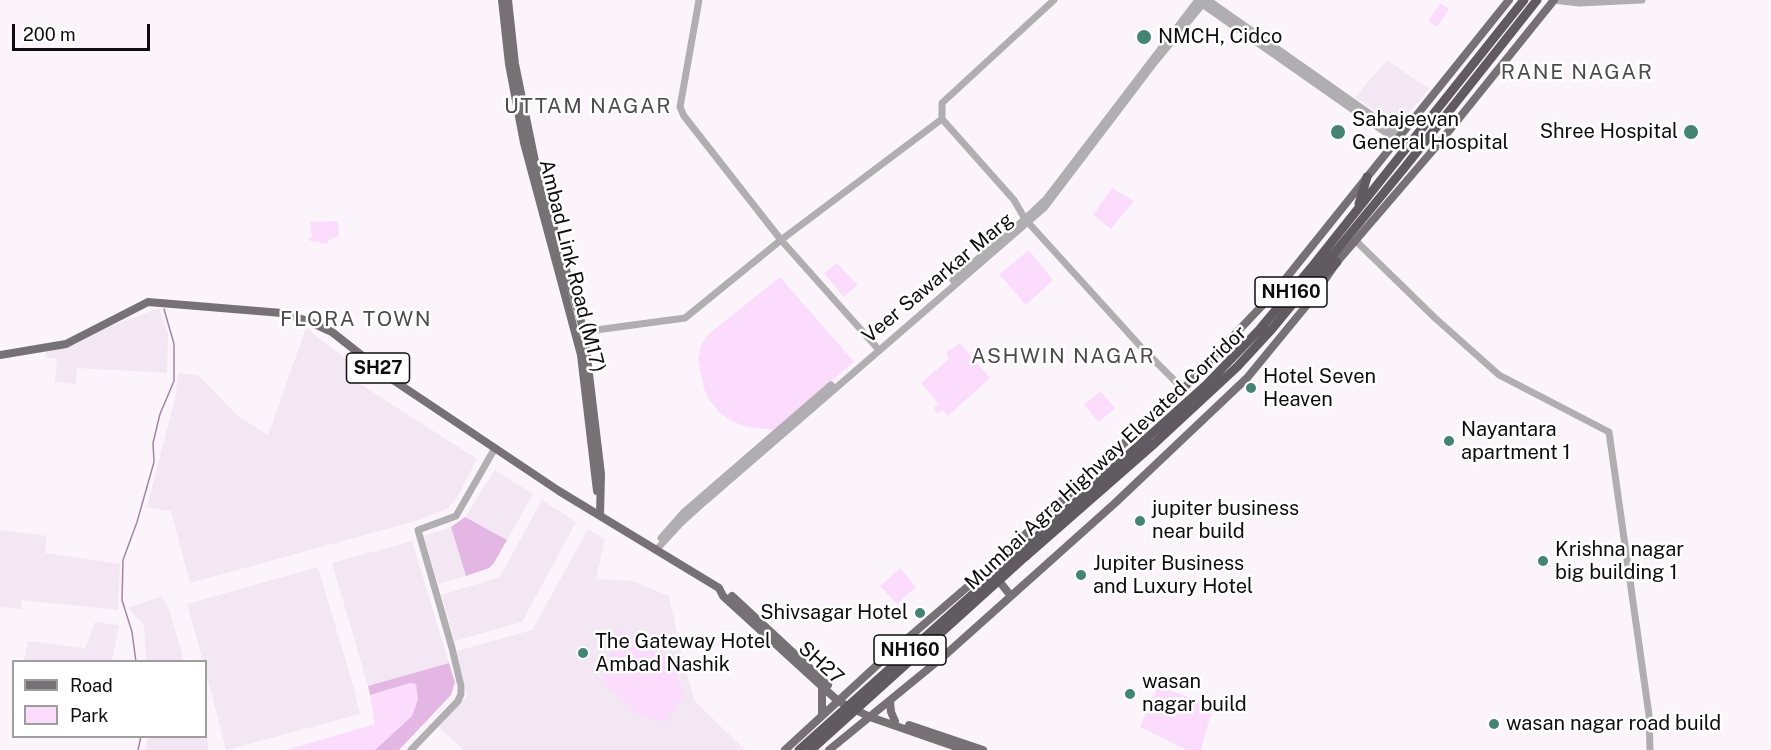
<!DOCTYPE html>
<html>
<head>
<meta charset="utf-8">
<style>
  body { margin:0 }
  #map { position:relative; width:1771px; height:750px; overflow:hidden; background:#fbf5fb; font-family:"Public Sans",sans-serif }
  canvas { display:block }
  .legend { position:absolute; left:12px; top:660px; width:195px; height:78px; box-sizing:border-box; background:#fff; border:2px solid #9f9e9f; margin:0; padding:8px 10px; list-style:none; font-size:18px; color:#0e0c0e }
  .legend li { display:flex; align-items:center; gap:12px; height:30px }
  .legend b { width:30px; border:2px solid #9f9e9f }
  .scale { position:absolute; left:12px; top:24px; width:138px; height:27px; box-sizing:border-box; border:3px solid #0e0c0e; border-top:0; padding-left:8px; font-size:18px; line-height:21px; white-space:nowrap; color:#0e0c0e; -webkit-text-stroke:4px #fff; paint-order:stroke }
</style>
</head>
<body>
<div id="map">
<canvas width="1771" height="750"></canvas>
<ul class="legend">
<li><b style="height:8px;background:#757175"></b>Road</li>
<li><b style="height:16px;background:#fcdcfd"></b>Park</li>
</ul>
<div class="scale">200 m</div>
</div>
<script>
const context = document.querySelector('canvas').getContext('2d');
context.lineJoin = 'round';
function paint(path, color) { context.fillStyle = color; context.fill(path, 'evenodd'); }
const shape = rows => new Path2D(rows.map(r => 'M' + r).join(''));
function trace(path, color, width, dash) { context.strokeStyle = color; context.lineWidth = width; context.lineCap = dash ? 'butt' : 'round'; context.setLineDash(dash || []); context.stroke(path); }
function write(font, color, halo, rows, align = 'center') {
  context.font = font + ' "Public Sans",sans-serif'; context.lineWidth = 5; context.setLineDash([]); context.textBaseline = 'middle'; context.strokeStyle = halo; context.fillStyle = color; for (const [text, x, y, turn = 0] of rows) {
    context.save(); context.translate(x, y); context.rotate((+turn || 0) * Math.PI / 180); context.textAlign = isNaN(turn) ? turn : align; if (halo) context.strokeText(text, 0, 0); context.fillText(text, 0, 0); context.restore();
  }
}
const built = shape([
  [1387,60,1429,89,1397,127,1355,97],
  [159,308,168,334,167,373,77,368,76,384,55,382,57,358,46,358,46,350,75,344,106,328],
  [306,328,368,376,360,384,477,459,457,498,448,508,419,520,190,583,171,511,147,507,176,394,178,373,198,375,238,416,268,435],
  [495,470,533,494,507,540,465,517],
  [542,500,576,522,522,622,455,641,441,595,500,577],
  [451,527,466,576,438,584,424,536],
  [588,529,605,539,596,579,632,581,669,596,683,661,695,701,745,750,464,750,438,727,467,696,457,651,532,630],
  [0,530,47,536,45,553,120,564,118,610,21,600,21,609,0,607],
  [412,541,449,663,368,686,332,563],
  [318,567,354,689,360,714,226,750,206,672,206,662,203,661,187,604],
  [162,596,170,612,184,661,146,661,144,625,128,608],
  [95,622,119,625,112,661,24,661,28,641,85,648],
  [206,736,209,750,145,750,148,737]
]);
const green = shape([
  [1440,3,1449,9,1437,27,1428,21],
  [1112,188,1134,201,1111,229,1093,215],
  [338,221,339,236,329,240,327,244,310,241,309,237,312,238,310,222],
  [1029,250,1053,280,1026,305,999,274],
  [837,263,858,285,844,297,824,273],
  [780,277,854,362,773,430,747,427,734,422,720,413,710,401,704,389,698,359,702,343,710,333],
  [960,343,990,378,948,416,943,410,939,413,936,413,934,408,938,403,921,383,949,359,946,352],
  [1100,391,1115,408,1099,422,1084,405],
  [900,568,916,587,897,604,880,586],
  [618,630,643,640,661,650,671,660,684,696,666,722,640,716,607,685,603,675],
  [410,683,416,684,418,699,412,716,375,750,286,750,375,724,370,695],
  [1158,686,1213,706,1201,750,1187,750,1140,727]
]);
const forest = shape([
  [465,517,507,540,494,563,489,568,466,576,451,527],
  [449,663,455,682,451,695,399,750,375,750,412,716,418,699,416,684,410,683,370,695,368,686]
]);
const stream = shape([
  [136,662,132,632,122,600,123,560,137,522,154,462,153,443,160,414,174,381,174,344,164,309],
  [138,750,141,736]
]);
const minor = shape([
  [699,0,680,107,684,116,781,240,879,350],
  [1054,0,942,103,942,119,1014,200,1025,219,1142,348,1183,389],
  [1208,0,1400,135],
  [1553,0,1579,3,1642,0],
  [1199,2,1396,140],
  [1356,241,1435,318,1499,375,1609,432,1649,715,1650,750],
  [953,280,1025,219,1046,199,1198,0],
  [581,332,685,318,781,240,942,119],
  [661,538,683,513,831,385],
  [657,549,681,523,703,503,1045,207,1155,62,1206,0],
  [411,750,458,701,461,694,461,686,452,648,418,530,456,516,495,448]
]);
const major = shape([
  [502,0,509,64,524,143,581,355,597,491],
  [508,0,515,64,536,166,584,332,601,474,600,515],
  [0,355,66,344,148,302,282,313,308,321,332,332,393,380,559,491,719,588,723,596,838,701,870,717,965,750],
  [995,576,1011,596],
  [732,596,828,685],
  [890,701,891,712,895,721],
  [822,715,822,687],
  [909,725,983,750],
  [785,750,887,656,980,576,1183,389,1275,292,1509,0],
  [829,750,944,656,1114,504,1247,378,1311,300,1337,262,1440,142,1554,0]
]);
const highway = shape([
  [1359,204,1367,177],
  [1322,277,1337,262],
  [1021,551,1206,385,1260,329,1311,268,1524,0],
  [1026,556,1155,443,1237,367,1272,329,1405,167,1537,0]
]);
const highwayBridge = shape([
  [799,750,1021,551],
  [811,750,1026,556]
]);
const markers = [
  [1144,37,8,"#438474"],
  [1338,132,8,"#438474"],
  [1691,132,8,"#438474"],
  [1251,388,6,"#438474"],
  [1449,441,6,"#438474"],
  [1140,521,6,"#438474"],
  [1543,561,6,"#438474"],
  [1081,575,6,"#438474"],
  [920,613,6,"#438474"],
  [583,653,6,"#438474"],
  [1130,694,6,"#438474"],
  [1494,724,6,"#438474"]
];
const shields = [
  [1291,292,72],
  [378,368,63],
  [910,650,72]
];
const shieldNames = [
  ["NH160",1291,292],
  ["SH27",378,368],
  ["NH160",910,650]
];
const poiNames = [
  ["NMCH, Cidco",1158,37],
  ["Sahajeevan",1352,120],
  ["General Hospital",1352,143],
  ["Shree Hospital",1678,132,"right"],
  ["Hotel Seven",1263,377],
  ["Heaven",1263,400],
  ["Nayantara",1461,430],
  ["apartment 1",1461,453],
  ["jupiter business",1152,509],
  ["near build",1152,532],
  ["Krishna nagar",1555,550],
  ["big building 1",1555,573],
  ["Jupiter Business",1093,564],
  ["and Luxury Hotel",1093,587],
  ["Shivsagar Hotel",908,613,"right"],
  ["The Gateway Hotel",595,642],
  ["Ambad Nashik",595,665],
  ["wasan",1142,682],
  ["nagar build",1142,705],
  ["wasan nagar road build",1506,724]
];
const streetNames = [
  ["Ambad Link Road (M17)",572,266,76],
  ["Veer Sawarkar Marg",938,278,-40],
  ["Mumbai Agra Highway Elevated Corridor",1106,458,-43],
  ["SH27",821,663,42]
];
const neighbourhoodNames = [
  ["RANE NAGAR",1577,73],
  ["UTTAM NAGAR",588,107],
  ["FLORA TOWN",356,320],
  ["ASHWIN NAGAR",1063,357]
];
paint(built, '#f2e7f2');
paint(green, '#fcdcfd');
paint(forest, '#e3b6e4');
trace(stream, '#a584a6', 1.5);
trace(minor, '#b0aeb0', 7);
trace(major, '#757175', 8);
trace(highway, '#605b60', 9);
trace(highwayBridge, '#605b60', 9);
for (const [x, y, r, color] of markers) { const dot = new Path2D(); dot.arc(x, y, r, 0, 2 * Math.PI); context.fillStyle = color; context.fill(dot); trace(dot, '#fff', 2); }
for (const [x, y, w] of shields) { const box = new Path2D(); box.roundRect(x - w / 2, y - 15, w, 30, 4.5); context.fillStyle = '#fff'; context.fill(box); trace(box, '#0e0c0e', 1.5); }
write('bold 18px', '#0e0c0e', null, shieldNames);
write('20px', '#0e0c0e', '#fff', poiNames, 'left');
write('20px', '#0e0c0e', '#fff', streetNames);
context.letterSpacing = '1.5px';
write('21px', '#4f4a4f', '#fff', neighbourhoodNames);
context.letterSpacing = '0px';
</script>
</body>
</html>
